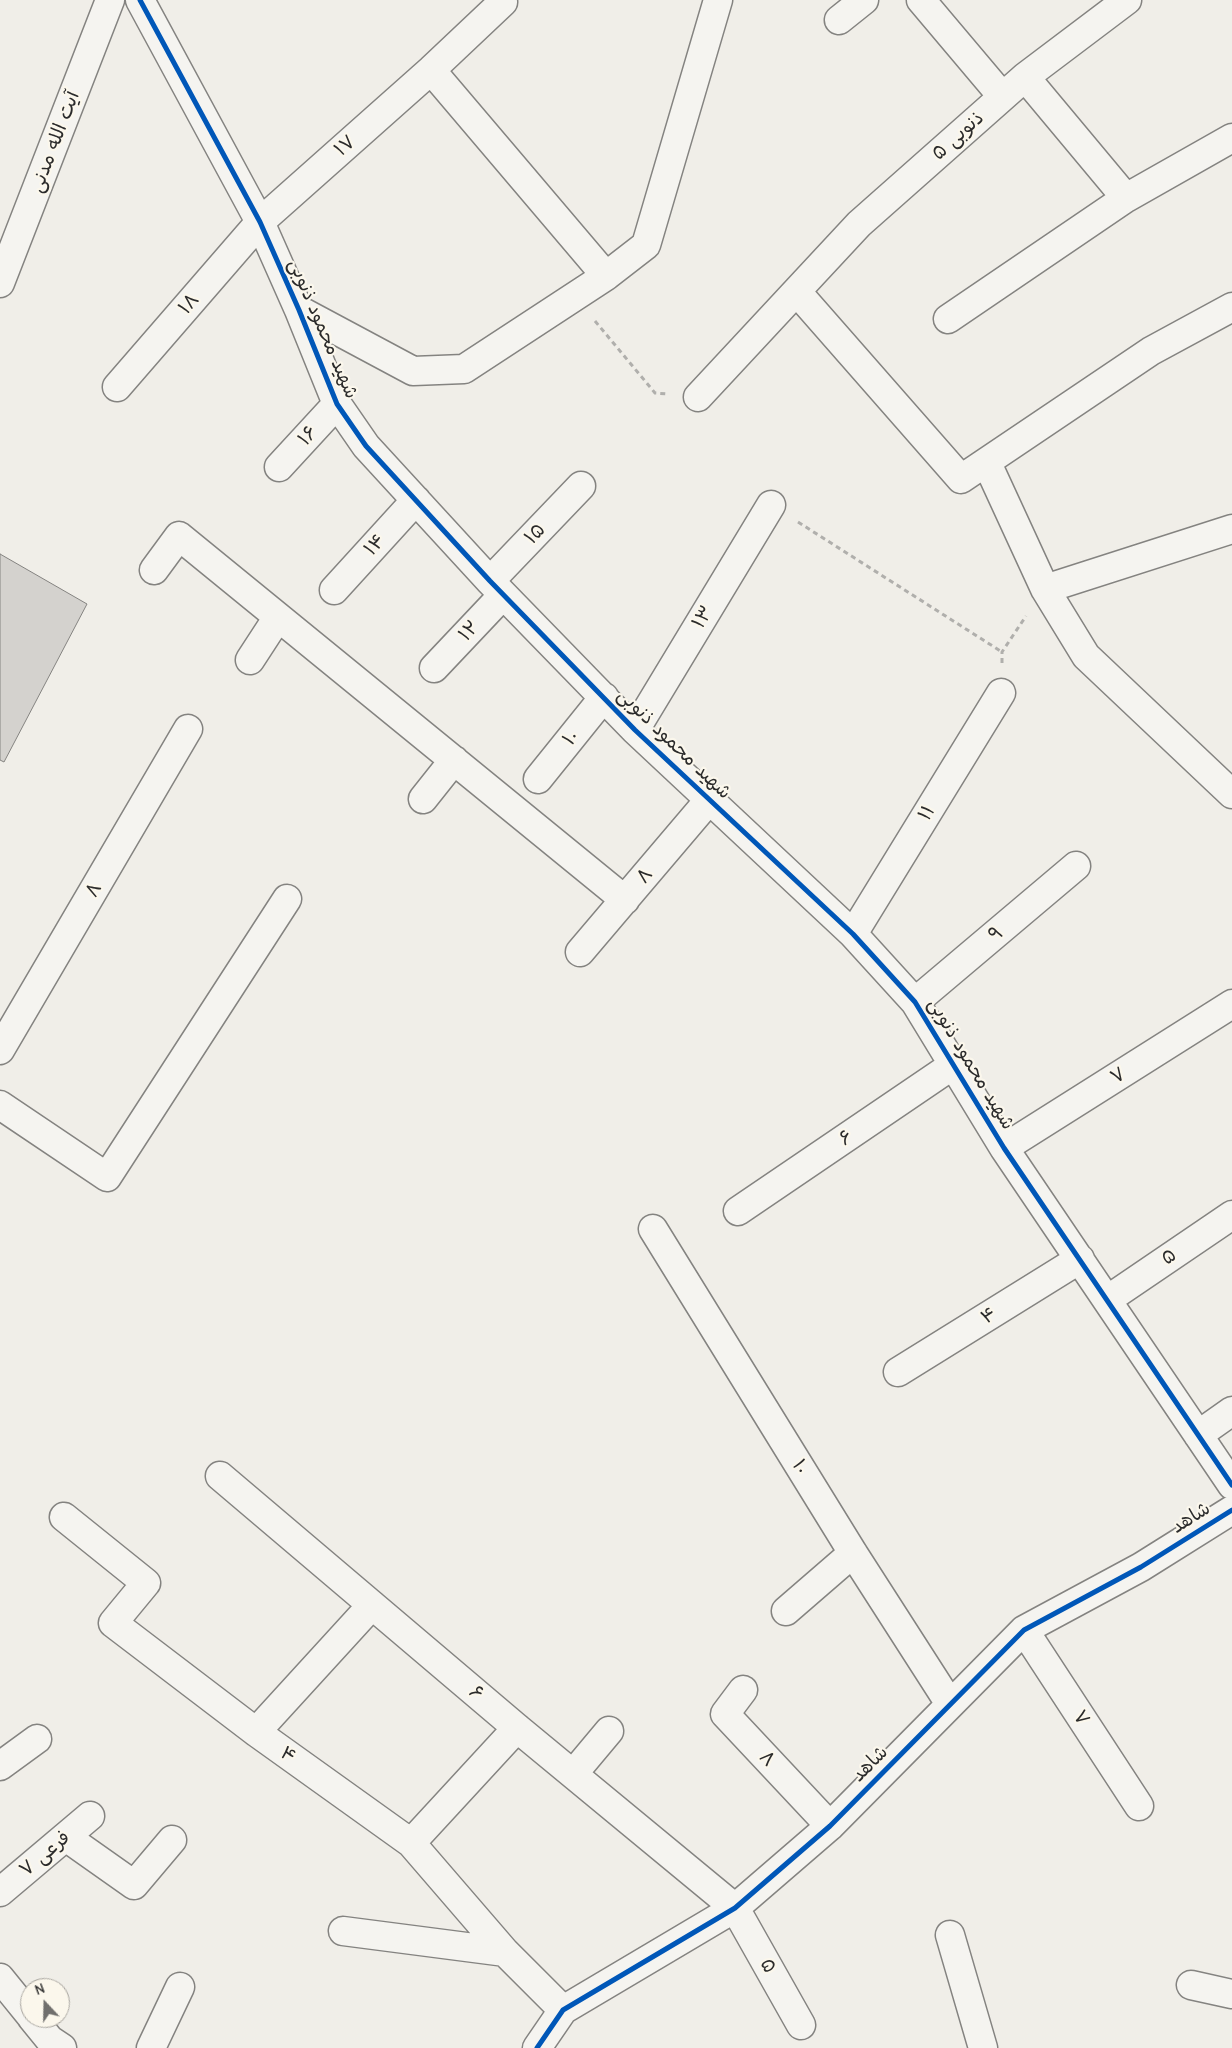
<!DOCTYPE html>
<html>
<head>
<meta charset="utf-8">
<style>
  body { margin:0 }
  #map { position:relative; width:1232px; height:2048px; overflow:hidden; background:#f0eee8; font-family:"Comic Neue",sans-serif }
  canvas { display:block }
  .north { position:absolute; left:20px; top:1978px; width:50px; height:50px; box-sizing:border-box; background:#fbf7ec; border:1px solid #a8a59f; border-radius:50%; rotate:339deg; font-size:14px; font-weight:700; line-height:20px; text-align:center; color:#2b2b2b }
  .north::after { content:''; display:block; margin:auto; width:18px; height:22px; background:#706f6d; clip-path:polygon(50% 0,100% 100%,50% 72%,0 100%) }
</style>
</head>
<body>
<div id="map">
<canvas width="1232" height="2048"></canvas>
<div class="north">N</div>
</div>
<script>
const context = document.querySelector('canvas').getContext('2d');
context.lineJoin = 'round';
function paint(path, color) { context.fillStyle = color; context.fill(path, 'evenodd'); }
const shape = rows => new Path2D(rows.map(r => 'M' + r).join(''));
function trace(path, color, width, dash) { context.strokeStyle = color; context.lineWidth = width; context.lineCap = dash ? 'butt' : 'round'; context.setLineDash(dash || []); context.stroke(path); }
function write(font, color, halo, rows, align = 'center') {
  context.font = font + ' "Comic Neue","Playpen Sans Arabic",sans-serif'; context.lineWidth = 4.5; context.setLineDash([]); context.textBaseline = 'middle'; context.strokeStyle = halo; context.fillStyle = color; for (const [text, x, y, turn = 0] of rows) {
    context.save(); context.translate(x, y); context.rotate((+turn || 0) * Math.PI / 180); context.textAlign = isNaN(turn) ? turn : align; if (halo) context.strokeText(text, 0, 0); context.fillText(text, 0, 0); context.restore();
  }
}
const building = shape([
  [0,554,87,604,4,762,0,760,0,554]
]);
const path = shape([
  [595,321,655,393,668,394],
  [798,522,1002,652],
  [1002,663,1002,652,1026,616]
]);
const minor = shape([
  [140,0,260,222,299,310,337,404,366,446,490,581,635,730,853,934,915,1002,1004,1148,1232,1485],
  [921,0,1002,96],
  [839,20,864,0],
  [431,70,606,276],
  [1025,77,1127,0],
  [0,283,110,0],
  [797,292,961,479,1151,351,1232,307],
  [299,310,413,371,464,369,606,276,646,245,718,0],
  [948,319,1126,198],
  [117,387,260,222,431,70,503,2],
  [698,397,859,224,1025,77,1126,198,1232,138],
  [987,463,1045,589,1086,656,1232,794],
  [279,467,337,404],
  [154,570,179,536,625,900],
  [490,581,581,486],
  [1045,589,1232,529],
  [334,590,416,500],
  [250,660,278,617],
  [434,668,503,595],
  [635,730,771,505],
  [538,779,604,697],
  [423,799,454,760],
  [853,934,1001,693],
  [580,952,710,799],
  [915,1002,1076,866],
  [0,1050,188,729],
  [0,1105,107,1177,287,899],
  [1004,1148,1232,1004],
  [738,1211,953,1065],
  [653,1229,853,1553,950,1704],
  [1107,1300,1232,1215],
  [898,1372,1080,1259],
  [1198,1435,1232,1411],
  [220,1476,517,1728,735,1908,801,2025],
  [64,1517,146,1583,113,1623,256,1732,411,1843,505,1952,563,2010],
  [786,1611,853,1553],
  [1024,1630,1139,1806],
  [743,1690,725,1714,830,1826],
  [256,1732,372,1605],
  [0,1766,37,1739],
  [573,1774,609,1731],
  [66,1837,134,1885,172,1840],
  [411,1843,517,1728],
  [0,1892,90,1816],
  [343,1931,505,1952],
  [950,1935,983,2048],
  [0,1978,30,2015],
  [1191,1985,1232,1994],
  [32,2018,50,2040,62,2048],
  [151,2048,180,1987],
  [537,2048,563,2010,735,1908,830,1826,1024,1630,1141,1567,1232,1510]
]);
const cycleway = shape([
  [140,0,260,222,299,310,337,404,366,446,490,581,635,730,853,934,915,1002,1004,1148,1232,1485],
  [537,2048,563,2010,735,1908,830,1826,1024,1630,1141,1567,1232,1510]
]);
const streetNames = [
  ["ذنوبی ۵",958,136,-42],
  ["آیت الله مدنی",55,142,-69],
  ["۱۷",345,146,-42],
  ["۱۸",189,304,-49],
  ["شهید محمود ذنوبی",323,329,67],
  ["۱۶",308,436,-47],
  ["۱۵",535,534,-46],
  ["۱۴",375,545,-47],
  ["۱۳",703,617,-59],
  ["۱۲",469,631,-47],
  ["۱۰",571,738,-51],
  ["شهید محمود ذنوبی",674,744,44],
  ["۱۱",927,813,-59],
  ["۸",645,876,-50],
  ["۸",94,890,-60],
  ["۹",996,934,-40],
  ["شهید محمود ذنوبی",971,1064,59],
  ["۷",1118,1076,-32],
  ["۶",846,1138,-34],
  ["۵",1169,1257,-34],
  ["۴",989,1316,-32],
  ["۱۰",800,1467,58],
  ["شاهد",1191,1518,-32],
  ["۶",476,1693,40],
  ["۷",1081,1718,57],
  ["۴",288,1755,36],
  ["۸",767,1759,47],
  ["شاهد",870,1764,-45],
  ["فرعی ۷",45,1854,-40],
  ["۵",768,1966,61]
];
paint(building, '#d4d2ce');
trace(building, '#848380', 1);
trace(minor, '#848380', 31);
trace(path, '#b0afac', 3, [5, 4]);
trace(minor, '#f5f4f0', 28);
trace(cycleway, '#0057b8', 5);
write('19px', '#2b2b2b', '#fbf7ec', streetNames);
</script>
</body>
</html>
